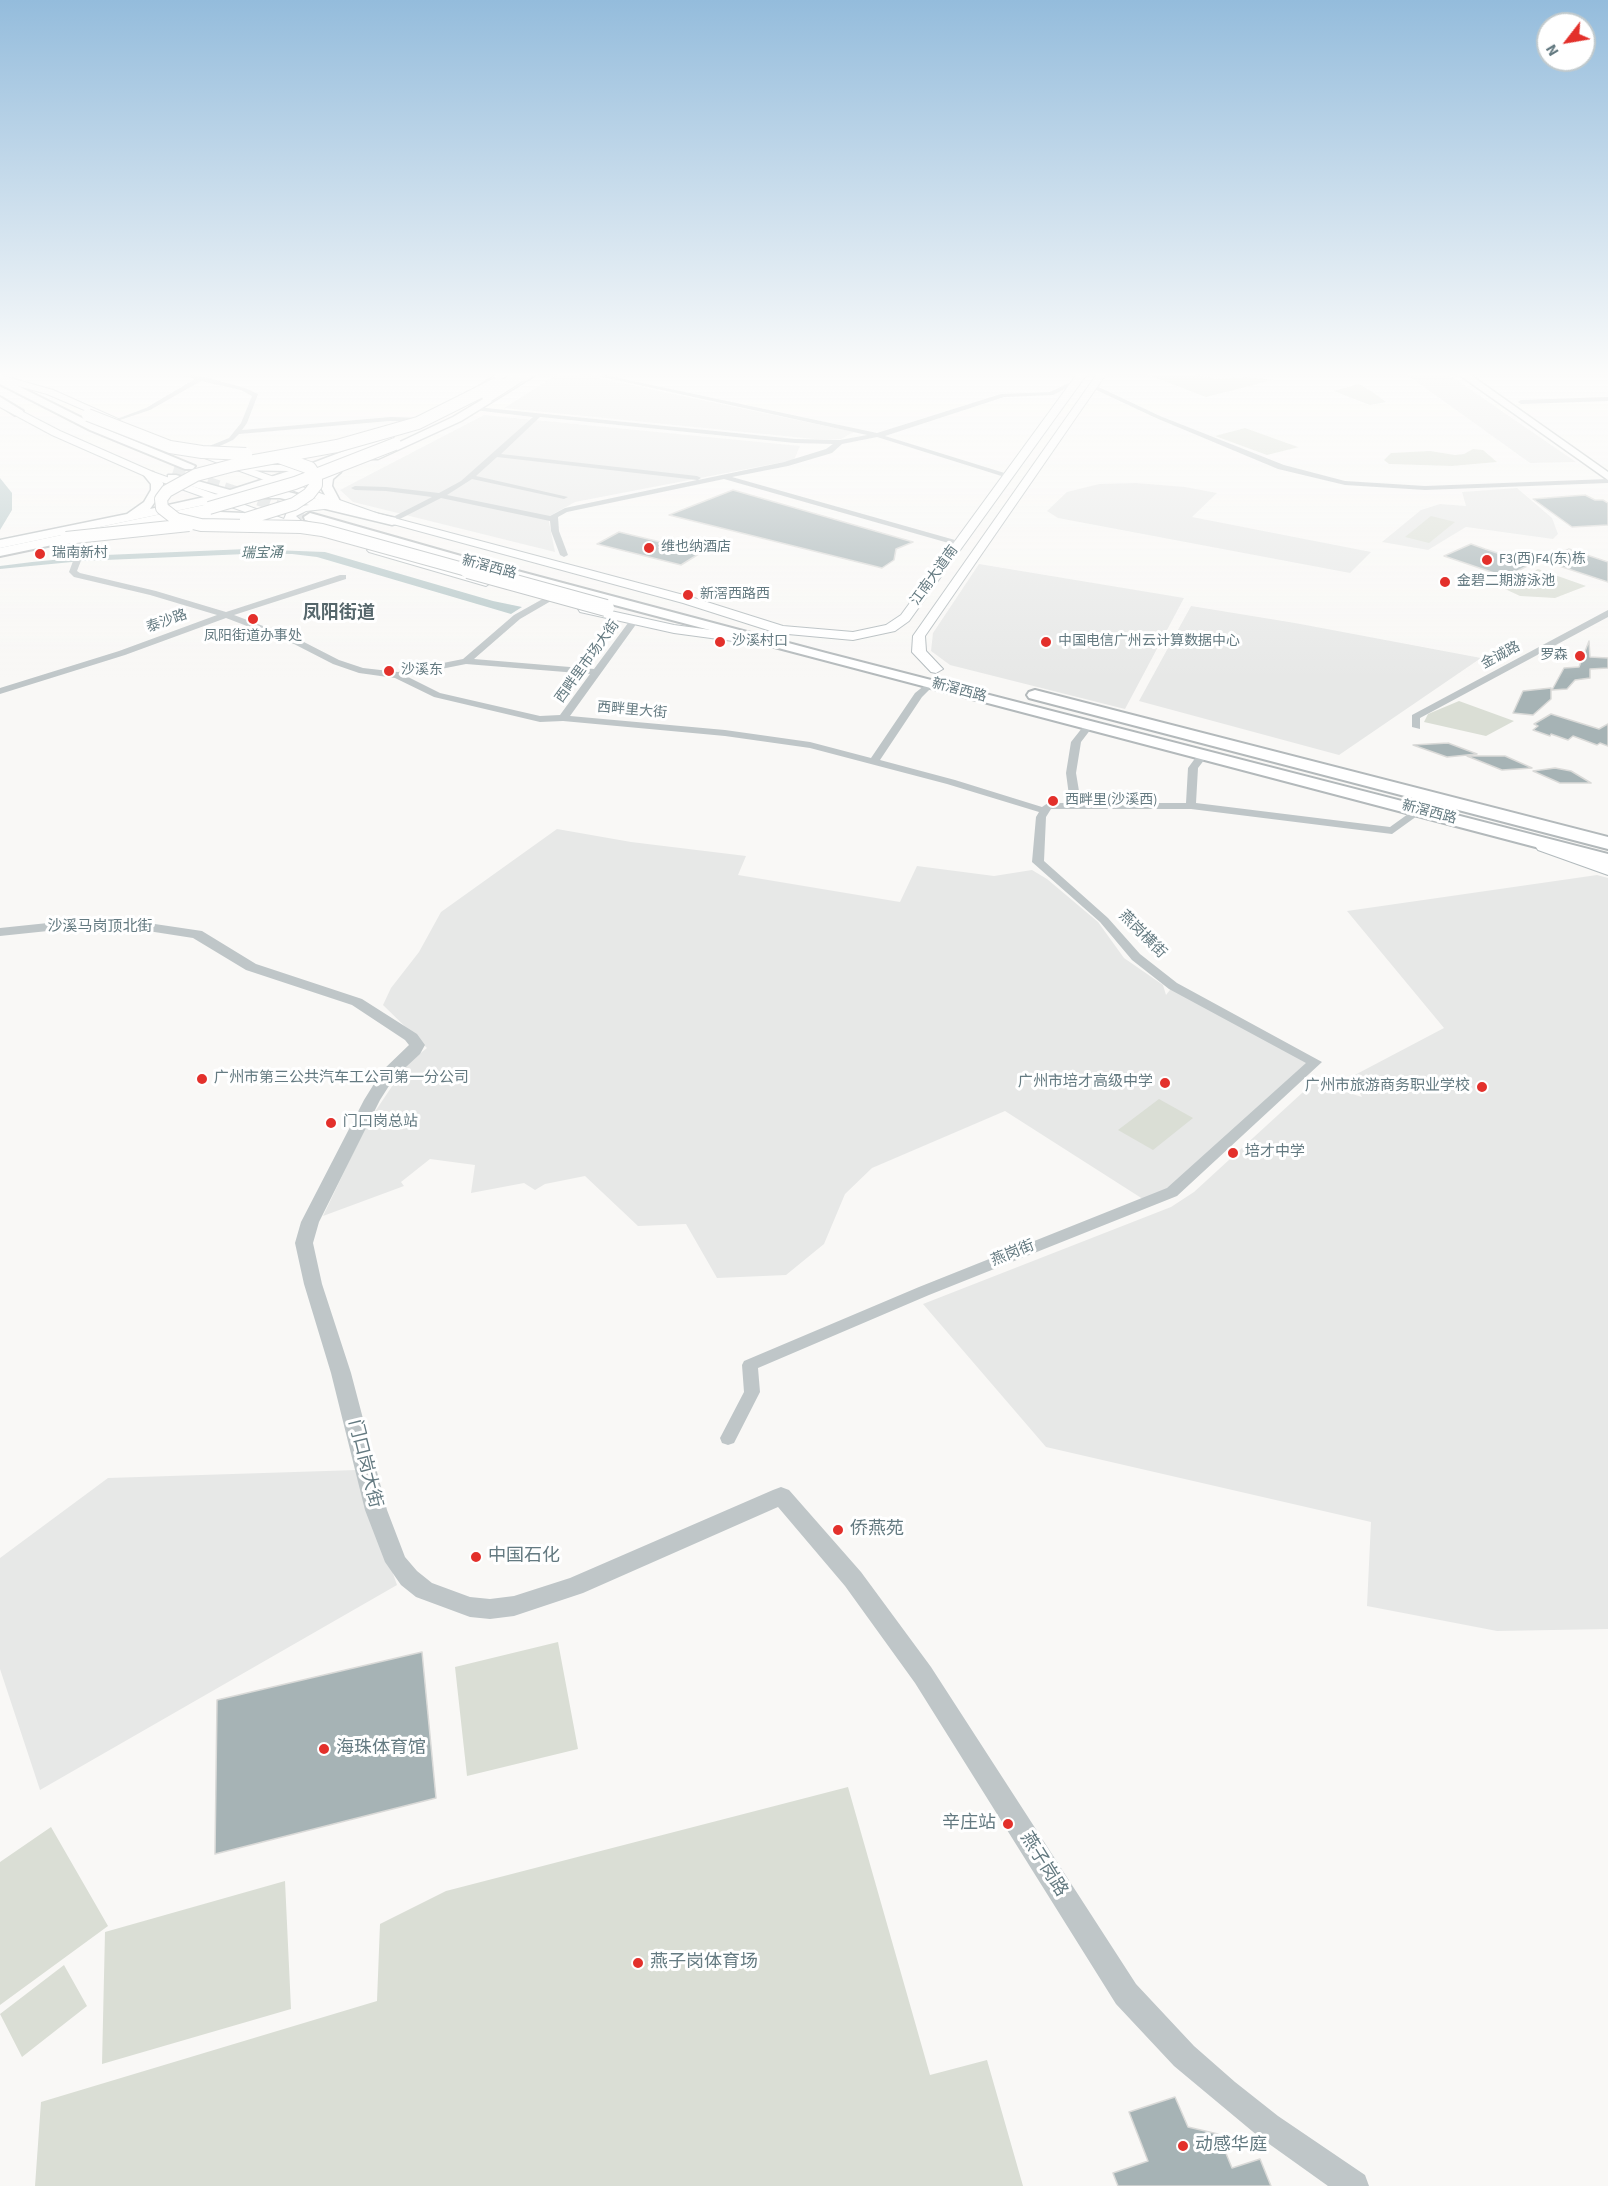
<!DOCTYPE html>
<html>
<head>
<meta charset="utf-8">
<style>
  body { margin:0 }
  #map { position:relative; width:1608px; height:2186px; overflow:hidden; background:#f9f8f6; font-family:"Source Sans 3",sans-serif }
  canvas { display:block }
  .north { position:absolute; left:1536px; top:12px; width:60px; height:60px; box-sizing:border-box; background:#fff; border:2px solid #c1cacd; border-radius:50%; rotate:239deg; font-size:16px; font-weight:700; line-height:24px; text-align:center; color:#647a81 }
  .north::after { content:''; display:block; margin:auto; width:21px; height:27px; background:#e3302b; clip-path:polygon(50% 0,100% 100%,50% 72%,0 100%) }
</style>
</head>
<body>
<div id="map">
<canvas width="1608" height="2186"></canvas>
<div class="north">N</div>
</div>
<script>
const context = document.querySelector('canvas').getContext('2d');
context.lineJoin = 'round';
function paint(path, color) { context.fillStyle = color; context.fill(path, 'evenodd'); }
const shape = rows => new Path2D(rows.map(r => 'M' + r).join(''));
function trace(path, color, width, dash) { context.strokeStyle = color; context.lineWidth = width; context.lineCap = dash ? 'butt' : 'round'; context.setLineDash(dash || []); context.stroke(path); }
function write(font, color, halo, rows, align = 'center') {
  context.font = font + ' "Source Sans 3","Noto Sans SC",sans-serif'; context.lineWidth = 6; context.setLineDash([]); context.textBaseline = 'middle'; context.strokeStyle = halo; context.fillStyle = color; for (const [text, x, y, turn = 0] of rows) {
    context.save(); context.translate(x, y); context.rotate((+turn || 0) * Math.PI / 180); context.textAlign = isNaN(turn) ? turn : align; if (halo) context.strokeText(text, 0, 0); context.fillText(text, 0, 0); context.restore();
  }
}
const built = shape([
  [558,374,578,374,854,432,841,439,814,439,504,408],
  [1406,374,1448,374,1576,462,1530,463],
  [484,415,800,446,794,460,575,502,548,517,555,552,353,502,340,490],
  [1136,483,1185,487,1217,493,1192,517,1371,552,1350,573,1058,518,1047,511,1067,492,1099,484],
  [1517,488,1552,518,1558,534,1553,539,1466,527,1428,550,1382,542,1421,510,1440,504,1466,506,1462,492],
  [979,564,1184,598,1125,709,950,665,931,651,933,633],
  [1191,606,1295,623,1481,658,1339,755,1139,701],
  [557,829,631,842,746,856,738,875,900,902,917,866,994,876,1032,870,1047,879,1098,922,1124,958,1163,985,1166,995,1173,986,1315,1062,1172,1192,1146,1201,1005,1111,872,1168,845,1194,824,1244,786,1275,717,1278,686,1224,638,1226,585,1176,545,1184,535,1190,524,1183,471,1193,475,1165,430,1159,401,1182,404,1186,323,1216,368,1122,407,1064,427,1048,383,1005,391,988,419,952,441,912],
  [1597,875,1608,878,1608,1629,1497,1631,1367,1606,1371,1522,1046,1447,923,1304,1171,1207,1194,1192,1314,1082,1362,1097,1351,1077,1444,1028,1347,911],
  [357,1470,397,1585,40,1790,0,1669,0,1558,108,1478]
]);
const green = shape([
  [1146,374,1194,374,1217,379,1245,377,1273,380,1206,397],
  [1359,384,1374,393,1386,402,1370,405,1334,391],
  [1245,428,1298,447,1299,447,1267,455,1215,436],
  [1473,449,1483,450,1497,462,1452,466,1389,464,1384,460,1391,453,1430,451,1455,455,1464,454],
  [1431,516,1455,522,1429,543,1405,537],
  [1538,569,1586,586,1555,598,1520,596,1505,589,1511,582],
  [1459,701,1514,721,1486,736,1424,722,1428,714],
  [1159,1099,1193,1118,1153,1150,1118,1130],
  [558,1642,578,1749,467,1776,455,1667],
  [848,1787,930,2075,987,2060,1023,2186,35,2186,41,2102,377,2001,380,1924,446,1891],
  [51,1827,108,1926,0,2005,0,1862],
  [285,1881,291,2009,102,2064,105,1932],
  [64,1965,87,2006,22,2057,0,2014]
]);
const water = shape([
  [0,478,12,493,12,510,0,530],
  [247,549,325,552,493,601,522,607,511,614,317,557,292,554,246,554,82,561,0,569,0,566,32,562,105,555]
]);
const building = shape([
  [733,490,913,542,896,549,894,560,882,568,669,515,733,490],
  [1585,495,1595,500,1603,500,1608,503,1608,525,1572,527,1533,499,1585,495],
  [619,532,702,552,681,565,597,544,619,532],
  [1471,544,1485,549,1531,564,1506,577,1444,556,1471,544],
  [1569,549,1608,562,1608,582,1544,561,1569,549],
  [1589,641,1590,657,1608,658,1608,668,1590,669,1590,678,1575,680,1567,689,1552,690,1564,668,1579,667,1589,641],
  [1551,688,1551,699,1533,715,1513,713,1523,691,1551,688],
  [1551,714,1599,729,1608,724,1608,746,1600,743,1597,745,1573,736,1568,740,1551,734,1550,736,1533,730,1538,726,1534,724,1551,714],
  [1448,743,1477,754,1447,757,1413,745,1448,743],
  [1467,756,1505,756,1532,768,1502,770,1467,756],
  [1555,768,1571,771,1591,783,1560,783,1533,771,1555,768],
  [422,1652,436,1798,215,1854,217,1700,422,1652],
  [1175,2097,1188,2127,1218,2134,1232,2168,1260,2159,1271,2186,1118,2186,1113,2173,1148,2161,1129,2112,1175,2097]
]);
const trunkTunnel = shape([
  [173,471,310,517]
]);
const minor = shape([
  [179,374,201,376,245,388,258,394,247,423,242,430,390,417,427,418,430,420,427,422,390,421,239,434,233,440,200,455,196,453,197,451,229,438,241,423,252,396,241,390,201,381,150,410,114,422,114,420,146,408,195,379,179,374],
  [589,374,600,374,877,433,1001,394,1050,392,1075,380,1080,381,1053,395,1004,397,885,436,1011,475,1011,479,877,437,842,444,832,453,788,466,732,477,962,542,962,546,959,546,724,479,567,512,558,517,559,531,568,555,564,557,560,555,551,531,550,521,441,498,392,523,388,521,389,519,432,497,386,491,355,490,351,488,355,486,386,487,439,493,461,481,533,417,474,410,476,407,795,439,840,440,867,435,589,374],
  [540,417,795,443,833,444,826,449,784,462,698,480,701,478,697,476,501,454,540,417],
  [497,457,697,480,565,508,550,516,447,495,472,479,564,499,568,497,476,476,497,457],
  [1092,384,1160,416,1284,465,1345,481,1425,486,1608,479,1608,483,1425,490,1345,485,1278,469,1156,418,1090,387,1092,384],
  [1608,397,1608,401,1521,404,1518,402,1521,400,1608,397],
  [76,537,82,537,87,545,77,571,80,573,156,591,226,612,340,575,346,575,346,579,234,615,300,640,339,660,363,668,398,672,463,659,514,615,548,596,551,597,551,601,520,619,474,659,594,669,631,619,637,619,637,623,570,716,725,730,810,742,871,758,915,693,930,681,935,684,922,697,880,760,955,780,1042,807,1048,803,1070,803,1066,773,1071,742,1086,723,1089,722,1094,725,1081,742,1076,773,1081,803,1186,803,1188,768,1199,753,1203,752,1208,755,1198,768,1196,803,1390,827,1415,809,1423,809,1424,811,1392,834,1191,809,1051,809,1046,817,1044,861,1108,918,1140,954,1177,983,1322,1062,1177,1196,929,1295,758,1368,760,1392,734,1443,728,1445,722,1443,720,1438,744,1392,742,1365,744,1361,919,1287,1167,1188,1306,1063,1169,989,1132,960,1100,922,1032,862,1036,817,1039,812,947,784,810,748,725,736,563,721,540,722,434,697,395,678,359,673,333,664,294,644,226,618,125,655,0,694,0,688,119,651,217,615,150,595,74,577,69,572,79,545,76,537],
  [466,664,590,674,560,715,540,716,440,693,406,676,466,664],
  [1608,610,1608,617,1420,718,1420,729,1412,727,1412,715,1608,610]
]);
const tertiary = shape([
  [67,921,148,923,202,931,256,964,362,999,417,1034,425,1045,420,1054,394,1078,380,1100,319,1222,313,1243,322,1284,351,1373,387,1510,405,1557,417,1571,432,1583,470,1597,490,1599,514,1596,570,1578,773,1490,781,1487,789,1490,861,1572,931,1667,1136,1984,1194,2046,1235,2082,1278,2116,1365,2175,1369,2186,1328,2186,1258,2136,1174,2066,1116,2004,915,1683,845,1586,778,1507,583,1593,514,1616,490,1619,470,1617,416,1597,401,1585,385,1562,365,1510,331,1373,304,1284,295,1243,301,1222,364,1100,382,1071,409,1045,405,1040,352,1005,246,970,193,938,148,931,67,929,0,936,0,928,67,921]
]);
const secondary = shape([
  [1077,374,1087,374,909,621,895,631,853,640,777,633,683,603,371,518,334,505,333,508,306,511,296,516,310,529,304,532,298,531,145,476,52,435,0,407,0,400,60,431,153,472,284,519,287,512,300,506,327,503,180,449,189,447,379,514,691,597,783,626,853,632,886,625,901,615,1077,374],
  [1097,374,1106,374,925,636,926,651,943,669,936,673,931,672,912,652,913,636,1097,374],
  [0,375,53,390,118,419,110,421,47,394,0,381,0,375],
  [373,546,490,579,492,582,486,586,369,552,367,550,373,546],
  [584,605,674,625,770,638,777,642,770,646,674,633,580,612,578,609,584,605],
  [1544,842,1608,864,1608,875,1538,850,1536,847,1538,844,1544,842]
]);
const primary = shape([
  [498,374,510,374,479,395,471,395,471,391,498,374],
  [525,374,537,374,461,421,378,459,370,459,368,457,453,417,525,374],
  [1458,374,1469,374,1608,472,1608,480,1458,374],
  [389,434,393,435,393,439,303,474,252,490,280,490,329,502,320,486,324,476,335,469,341,472,333,479,332,486,341,503,340,505,396,518,396,524,392,525,280,498,252,498,248,496,248,492,213,503,0,548,0,540,127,514,144,502,151,490,151,484,143,474,145,472,153,472,163,483,163,490,150,509,218,494,168,479,168,475,176,475,230,490,289,471,231,470,227,469,227,465,290,465,294,466,294,470,389,434],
  [195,511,268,514,274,518,268,522,191,518,189,515,195,511]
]);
const trunk = shape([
  [0,377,98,426,195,466,193,469,185,469,90,430,0,384,0,377],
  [0,397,23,411,23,415,15,415,0,405,0,397],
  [209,504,214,505,215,508,214,511,0,556,0,548,209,504],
  [310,513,461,556,826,653,1608,854,1608,866,451,562,305,520,304,517,310,513],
  [1035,690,1608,837,1608,849,1029,698,1027,695,1029,692,1035,690]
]);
const trunkBridgeFar1 = shape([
  [488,396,521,375],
  [88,415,170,447,202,452,246,454],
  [209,508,295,483,395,444],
  [246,519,294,504,309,494,316,485,316,477,310,468,279,457],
  [66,538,189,525],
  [474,572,322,530,301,527,201,525,176,519,162,508,161,499,167,491,196,475,238,464,337,446,418,423,498,383]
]);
const trunkBridge = shape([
  [468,570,606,608]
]);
const markers = [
  [649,548,6,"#e3302b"],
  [40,554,6,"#e3302b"],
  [1487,560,6,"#e3302b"],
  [1445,582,6,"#e3302b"],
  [688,595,6,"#e3302b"],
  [253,619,6,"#e3302b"],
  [720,642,6,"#e3302b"],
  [1046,642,6,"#e3302b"],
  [1580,656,6,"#e3302b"],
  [389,671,6,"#e3302b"],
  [1053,801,6,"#e3302b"],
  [202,1079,6,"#e3302b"],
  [1165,1083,6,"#e3302b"],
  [1482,1087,6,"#e3302b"],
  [331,1123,6,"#e3302b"],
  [1233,1153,6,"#e3302b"],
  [838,1530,6,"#e3302b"],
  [476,1557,6,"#e3302b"],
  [324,1749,6,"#e3302b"],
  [1008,1824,6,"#e3302b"],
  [638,1963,6,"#e3302b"],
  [1183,2146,6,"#e3302b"]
];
const farPoinames = [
  ["维也纳酒店",661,548],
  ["瑞南新村",52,554],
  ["F3(西)F4(东)栋",1499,560],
  ["金碧二期游泳池",1457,582],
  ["新滘西路西",700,595],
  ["凤阳街道办事处",253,637,"center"],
  ["沙溪村口",732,642],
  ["中国电信广州云计算数据中心",1058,642],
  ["罗森",1568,656,"right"],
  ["沙溪东",401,671],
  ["西畔里(沙溪西)",1065,801]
];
const farWaternames = [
  ["瑞宝涌",262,554,-1]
];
const farStreetnames = [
  ["新滘西路",489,568,15],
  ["江南大道南",935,576,-54],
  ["泰沙路",167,622,-20],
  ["金诚路",1501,656,-28],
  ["西畔里市场大街",588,662,-54],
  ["新滘西路",959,691,15],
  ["西畔里大街",632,711,5],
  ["新滘西路",1429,813,15]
];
const streetNames = [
  ["沙溪马岗顶北街",100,928],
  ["燕岗横街",1142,935,45],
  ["燕岗街",1013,1254,-22]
];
const poiNames = [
  ["广州市第三公共汽车工公司第一分公司",214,1079],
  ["广州市培才高级中学",1153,1083,"right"],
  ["广州市旅游商务职业学校",1470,1087,"right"],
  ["门口岗总站",343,1123],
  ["培才中学",1245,1153]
];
const farDistrictnames = [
  ["凤阳街道",339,614]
];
const nearStreetnames = [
  ["门口岗大街",364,1464,76],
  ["燕子岗路",1043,1865,58]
];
const nearPoinames = [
  ["侨燕苑",850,1530],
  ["中国石化",488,1557],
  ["海珠体育馆",336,1749],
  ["辛庄站",996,1824,"right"],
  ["燕子岗体育场",650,1963],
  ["动感华庭",1195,2146]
];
paint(built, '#e7e8e7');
paint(green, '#daded5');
paint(water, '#b7c8c9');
paint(building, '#a6b3b5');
trace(building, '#dadad8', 1.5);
trace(trunkTunnel, '#d4d8d9', 12, [12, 6]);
trace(secondary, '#b2babd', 2);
trace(primary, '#b3babc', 3);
trace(trunk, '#b3b9bb', 4);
paint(minor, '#bfc6c8');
paint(tertiary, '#bfc6c8');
paint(secondary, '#fff');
paint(primary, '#fff');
paint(trunk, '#fff');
trace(trunkBridgeFar1, '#b3b9bb', 14, []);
trace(trunkBridge, '#b3b9bb', 18, []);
trace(trunkBridgeFar1, '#fff', 12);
trace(trunkBridge, '#fff', 16);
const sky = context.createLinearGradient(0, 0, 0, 680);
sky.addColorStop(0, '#94bcdc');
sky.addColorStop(0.55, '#fcfcfb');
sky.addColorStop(1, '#fcfcfb00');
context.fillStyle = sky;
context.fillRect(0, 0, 1608, 680);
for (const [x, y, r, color] of markers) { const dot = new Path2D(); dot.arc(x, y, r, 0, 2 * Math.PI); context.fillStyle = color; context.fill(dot); trace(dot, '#fff', 2); }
write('14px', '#647a81', '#fff', farPoinames, 'left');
write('italic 14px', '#5e797c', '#fff', farWaternames);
write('14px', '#647a81', '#fff', farStreetnames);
write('15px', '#647a81', '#fff', streetNames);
write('15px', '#647a81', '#fff', poiNames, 'left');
write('bold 18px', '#56676c', '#fff', farDistrictnames);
write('18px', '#647a81', '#fff', nearStreetnames);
write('18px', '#647a81', '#fff', nearPoinames, 'left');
</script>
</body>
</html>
